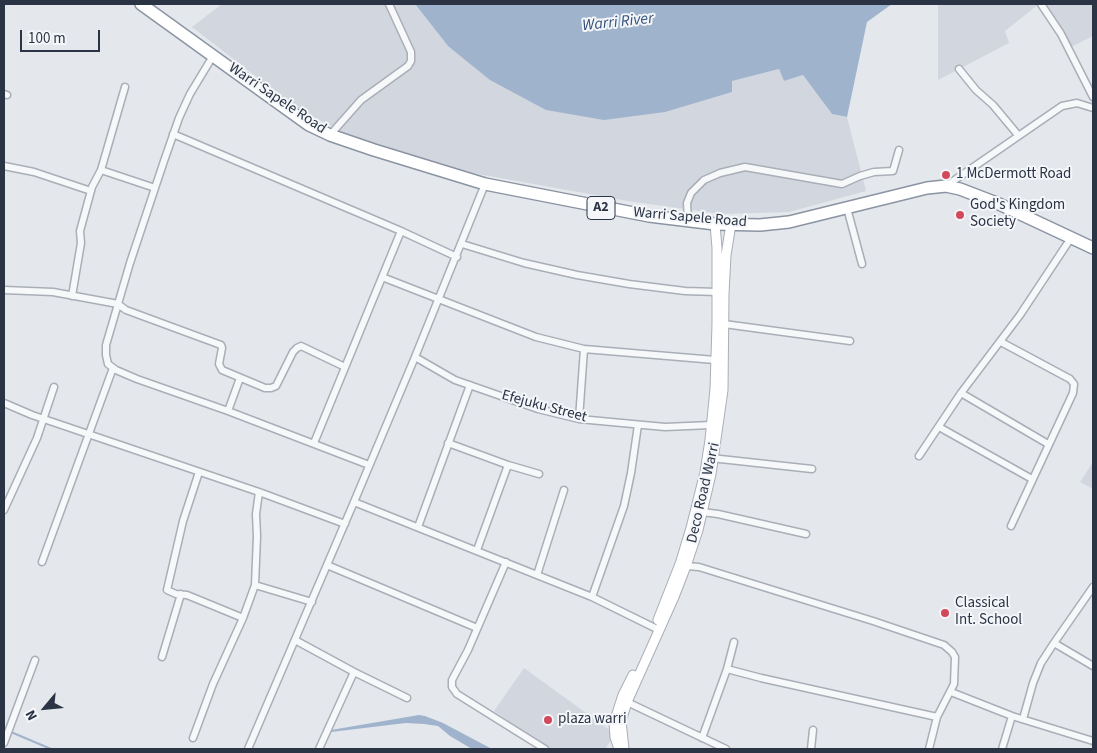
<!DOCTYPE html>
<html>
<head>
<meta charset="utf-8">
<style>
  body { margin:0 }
  #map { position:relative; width:1097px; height:753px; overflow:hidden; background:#e4e7ec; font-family:"Source Sans 3",sans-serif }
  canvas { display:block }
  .frame { position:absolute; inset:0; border:5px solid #2b3445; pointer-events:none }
  .north { position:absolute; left:20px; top:683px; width:50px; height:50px; -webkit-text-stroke:4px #f4f6f9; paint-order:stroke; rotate:242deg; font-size:14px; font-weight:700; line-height:20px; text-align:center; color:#2b3445 }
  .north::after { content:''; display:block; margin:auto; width:18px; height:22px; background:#2b3445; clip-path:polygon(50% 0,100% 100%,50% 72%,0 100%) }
  .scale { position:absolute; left:20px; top:30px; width:80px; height:22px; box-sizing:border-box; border:2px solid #2b3445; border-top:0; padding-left:6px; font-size:15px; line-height:18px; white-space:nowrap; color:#2b3445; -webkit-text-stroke:4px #f4f6f9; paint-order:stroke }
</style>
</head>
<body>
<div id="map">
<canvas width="1097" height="753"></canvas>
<div class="frame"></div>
<div class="north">N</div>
<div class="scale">100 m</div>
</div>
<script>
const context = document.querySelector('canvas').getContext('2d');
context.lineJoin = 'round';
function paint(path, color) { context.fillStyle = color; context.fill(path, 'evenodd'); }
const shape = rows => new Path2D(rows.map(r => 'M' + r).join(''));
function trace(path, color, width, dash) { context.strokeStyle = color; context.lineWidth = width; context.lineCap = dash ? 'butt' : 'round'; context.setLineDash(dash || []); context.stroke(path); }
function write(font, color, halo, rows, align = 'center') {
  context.font = font + ' "Source Sans 3",sans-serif'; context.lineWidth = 4; context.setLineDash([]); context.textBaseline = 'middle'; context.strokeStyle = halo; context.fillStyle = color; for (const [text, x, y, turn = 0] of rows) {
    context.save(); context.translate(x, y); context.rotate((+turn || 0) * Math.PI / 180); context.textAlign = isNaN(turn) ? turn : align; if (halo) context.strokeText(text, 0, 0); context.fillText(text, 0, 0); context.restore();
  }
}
const built = shape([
  [222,4,415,4,448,46,731,81,779,69,784,81,803,75,832,114,847,117,866,191,789,212,720,214,628,201,456,170,358,140,298,109,192,27],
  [938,4,1039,4,1005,31,1009,43,938,80],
  [1043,4,1093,4,1093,36,1071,47],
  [1093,462,1093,489,1080,482],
  [524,668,615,734,605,749,548,749,494,711]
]);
const water = shape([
  [415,4,892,4,867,22,847,117,832,114,803,75,784,81,779,69,732,81,732,92,665,112,604,120,546,110,490,80,448,46],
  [419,715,425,716,443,723,492,749,472,749,450,736,438,726,424,724,406,723,331,732,331,730]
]);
const stream = shape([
  [11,732,51,749]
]);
const street = shape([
  [1041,4,1061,34,1093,97],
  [213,56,190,94,179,118,164,161,130,263,106,345,106,355,108,364,116,370,137,379,228,411,369,465],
  [959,69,976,90,993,105,1018,135],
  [125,87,101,170,155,188],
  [4,94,7,95],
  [173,134,401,231],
  [330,135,361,100,408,66,411,61,411,52,389,4],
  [4,166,34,172,91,191],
  [946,186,1062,106,1077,103,1093,108],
  [847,208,862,264],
  [688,220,687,203,691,193,704,180,720,173,745,167,842,184,860,176,874,172,893,171,899,150],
  [462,244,524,263,577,275,629,284,685,291,717,292],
  [382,277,536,337,584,349,715,360],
  [4,290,53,292,118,304,126,310,221,345,222,348,219,364,222,370,265,388,271,388,276,386,293,352,297,348,301,346,345,367],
  [72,296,81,243,80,231,92,187,101,170],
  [724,324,850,341],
  [1001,342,1070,379,1074,384,1073,393,1011,526],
  [415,357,455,380,538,409,579,419,665,427,711,425],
  [961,393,1048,444],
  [4,403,32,415,259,492,345,524],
  [228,411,240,378],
  [579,419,584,349],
  [939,427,1032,479],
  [314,443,401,231,457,257],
  [448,443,508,465,539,474],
  [919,456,961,393,1020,315,1071,238],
  [711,458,812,469],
  [199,472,183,521,167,590,176,594,187,595,243,618],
  [354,502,415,357,485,184],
  [4,510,37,438,54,387],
  [702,512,718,514,806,534],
  [418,527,470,385],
  [477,550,508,465],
  [42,562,113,368],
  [506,562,468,650,452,680,452,687,457,694,545,749],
  [327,565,477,628],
  [686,566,699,567,873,621,944,645,952,652,955,657,954,684,937,717,929,749],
  [537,575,564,490],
  [255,585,312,602],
  [592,597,624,506,631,473,638,425],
  [295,640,354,672,319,749],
  [1054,643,1093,666],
  [162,657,181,594],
  [727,669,734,642],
  [354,672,407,698],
  [951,692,1012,716,1093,741],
  [627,702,726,749],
  [1023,719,1033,683,1041,663,1054,643,1093,587],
  [193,738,213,684,243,618,255,585,257,536,256,514,259,492],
  [702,738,727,669,761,678,937,717],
  [4,743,35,660],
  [248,749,354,502,592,597,655,628],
  [811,749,813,730],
  [1002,749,1012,716]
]);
const secondary = shape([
  [658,620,680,564,691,528,705,472,710,440,715,389,717,324,717,248,715,224],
  [619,749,615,737,614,723,623,695,633,675],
  [624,749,621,721,627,702,674,597,686,566,698,530,711,474,723,390,724,294,726,255,731,224]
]);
const highway = shape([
  [141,4,309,125,330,135,374,150,485,184,649,216,715,224,760,225,789,222,927,188,946,186,960,189,999,204,1093,248]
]);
const markers = [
  [946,175,5,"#d1495b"],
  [960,215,5,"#d1495b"],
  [945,613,5,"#d1495b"],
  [548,720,5,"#d1495b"]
];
const shields = [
  [601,208,28]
];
const shieldNames = [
  ["A2",601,208]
];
const streetNames = [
  ["Warri Sapele Road",277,99,34],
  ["Warri Sapele Road",690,218,5],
  ["Efejuku Street",544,407,15],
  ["Deco Road Warri",704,493,-77]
];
const poiNames = [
  ["1 McDermott Road",956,175],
  ["God's Kingdom",970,206],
  ["Society",970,223],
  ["Classical",955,604],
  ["Int. School",955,621],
  ["plaza warri",558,720]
];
const waterNames = [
  ["Warri River",618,23,-6]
];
paint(built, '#d2d6de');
paint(water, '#9fb4cc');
trace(stream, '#9fb4cc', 2);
trace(street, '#a9aeb7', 9);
trace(secondary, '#a9aeb7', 11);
trace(highway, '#8b94a3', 14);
trace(street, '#f7f8fa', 6);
trace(secondary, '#fff', 9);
trace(highway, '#fff', 11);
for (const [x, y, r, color] of markers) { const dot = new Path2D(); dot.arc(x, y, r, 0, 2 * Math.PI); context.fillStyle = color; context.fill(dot); trace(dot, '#f4f6f9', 2); }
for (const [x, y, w] of shields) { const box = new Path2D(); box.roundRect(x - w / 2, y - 11.5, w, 23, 4); context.fillStyle = '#f4f6f9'; context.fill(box); trace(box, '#2b3445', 1); }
write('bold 14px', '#2b3445', null, shieldNames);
write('15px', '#2b3445', '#f4f6f9', streetNames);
write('15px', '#2b3445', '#f4f6f9', poiNames, 'left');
write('italic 16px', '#34527a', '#f4f6f9', waterNames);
</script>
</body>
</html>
